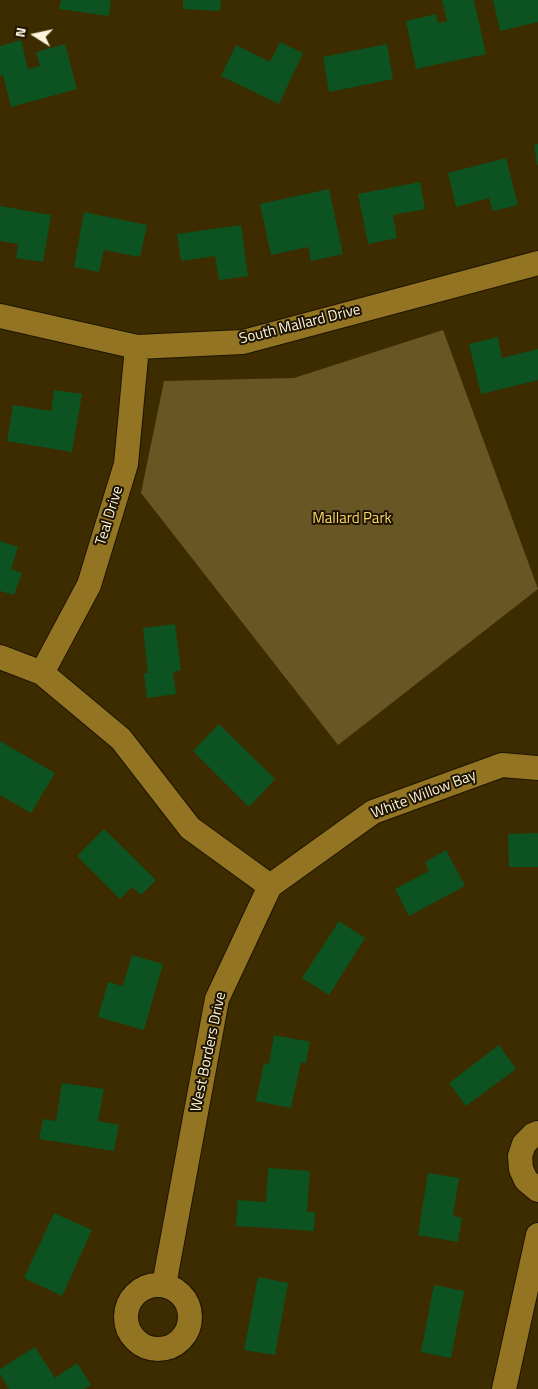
<!DOCTYPE html>
<html>
<head>
<meta charset="utf-8">
<style>
  body { margin:0 }
  #map { position:relative; width:538px; height:1389px; overflow:hidden; background:#3c2c00; font-family:"Titillium Web",sans-serif }
  canvas { display:block }
  .north { position:absolute; left:10px; top:10px; width:50px; height:50px; -webkit-text-stroke:4px #1e1500; paint-order:stroke; rotate:280deg; font-size:14px; font-weight:700; line-height:20px; text-align:center; color:#fef4de }
  .north::after { content:''; display:block; margin:auto; width:18px; height:22px; background:#fef4de; clip-path:polygon(50% 0,100% 100%,50% 72%,0 100%) }
</style>
</head>
<body>
<div id="map">
<canvas width="538" height="1389"></canvas>
<div class="north">N</div>
</div>
<script>
const context = document.querySelector('canvas').getContext('2d');
context.lineJoin = 'round';
function paint(path, color) { context.fillStyle = color; context.fill(path, 'evenodd'); }
const shape = rows => new Path2D(rows.map(r => 'M' + r).join(''));
function trace(path, color, width, dash) { context.strokeStyle = color; context.lineWidth = width; context.lineCap = dash ? 'butt' : 'round'; context.setLineDash(dash || []); context.stroke(path); }
function write(font, color, halo, rows, align = 'center') {
  context.font = font + ' "Titillium Web",sans-serif'; context.lineWidth = 4; context.setLineDash([]); context.textBaseline = 'middle'; context.strokeStyle = halo; context.fillStyle = color; for (const [text, x, y, turn = 0] of rows) {
    context.save(); context.translate(x, y); context.rotate((+turn || 0) * Math.PI / 180); context.textAlign = isNaN(turn) ? turn : align; if (halo) context.strokeText(text, 0, 0); context.fillText(text, 0, 0); context.restore();
  }
}
const green = shape([
  [443,330,538,589,338,745,141,493,164,381,294,378]
]);
const building = shape([
  [61,0,111,0,109,16,59,9],
  [183,0,221,0,220,11,183,9],
  [442,0,474,0,486,54,416,69,406,21,436,14,438,23,447,21],
  [493,0,538,0,538,22,500,31],
  [21,40,28,69,40,66,36,52,65,44,77,89,11,107,3,75,0,76,0,46],
  [280,42,303,53,279,104,221,76,236,45,270,62],
  [387,44,393,79,329,92,323,57],
  [534,144,538,144,538,165,537,165],
  [506,158,518,205,493,211,489,198,456,207,448,173],
  [420,182,425,209,393,215,397,238,368,244,358,194],
  [329,189,343,254,311,261,308,247,271,255,260,204],
  [0,206,51,215,43,262,16,258,18,244,0,241],
  [84,212,147,225,140,257,104,250,99,272,74,267],
  [241,225,248,276,219,280,215,256,181,261,177,234],
  [498,337,502,358,538,349,538,380,481,394,469,344],
  [54,390,82,394,72,452,7,441,13,405,51,411],
  [0,541,18,547,11,569,22,573,14,595,0,591],
  [175,624,181,670,173,672,176,694,147,698,144,673,148,673,143,628],
  [219,724,275,779,249,807,193,751],
  [0,741,55,773,31,813,0,795],
  [104,829,156,880,141,895,132,887,120,899,77,856],
  [538,833,538,867,509,867,508,834],
  [446,850,465,886,409,916,395,889,429,871,425,862],
  [339,921,365,938,329,995,302,978],
  [132,955,163,964,144,1030,98,1017,108,982,123,986],
  [274,1035,310,1042,306,1063,301,1062,291,1108,256,1101,264,1063,269,1064],
  [499,1045,516,1069,466,1106,449,1083],
  [62,1083,104,1089,98,1121,119,1125,114,1151,39,1139,43,1119,56,1121],
  [268,1168,310,1171,307,1212,315,1212,314,1231,236,1226,238,1200,266,1202],
  [428,1173,459,1178,453,1216,462,1218,458,1242,418,1235],
  [54,1213,92,1230,62,1296,24,1278],
  [258,1277,288,1283,275,1355,244,1350],
  [434,1285,464,1291,451,1358,421,1352],
  [35,1347,55,1378,77,1363,91,1385,84,1389,9,1389,0,1374,0,1369]
]);
const minor = shape([
  [0,316,137,347,243,342,538,263],
  [0,657,42,673,121,739,190,828,270,886,217,999,164,1285],
  [42,673,89,585,126,464,137,347],
  [270,886,373,812,502,765,538,768],
  [538,1133,533,1135,524,1144,520,1156,521,1169,526,1180,538,1190],
  '126 1317a32 32 0 1 1 64 0a32 32 0 1 1-64 0Z',
  [504,1389,538,1235]
]);
const streetNames = [
  ["South Mallard Drive",300,325,-14],
  ["Teal Drive",110,516,-73],
  ["White Willow Bay",424,795,-21],
  ["West Borders Drive",209,1052,-78]
];
const parkNames = [
  ["Mallard Park",352,519]
];
paint(green, '#695625');
paint(building, '#0d5321');
trace(minor, '#1e1500', 26);
trace(minor, '#927422', 24);
write('15px', '#fef4de', '#1e1500', streetNames);
write('15px', '#fed468', '#1e1500', parkNames);
</script>
</body>
</html>
